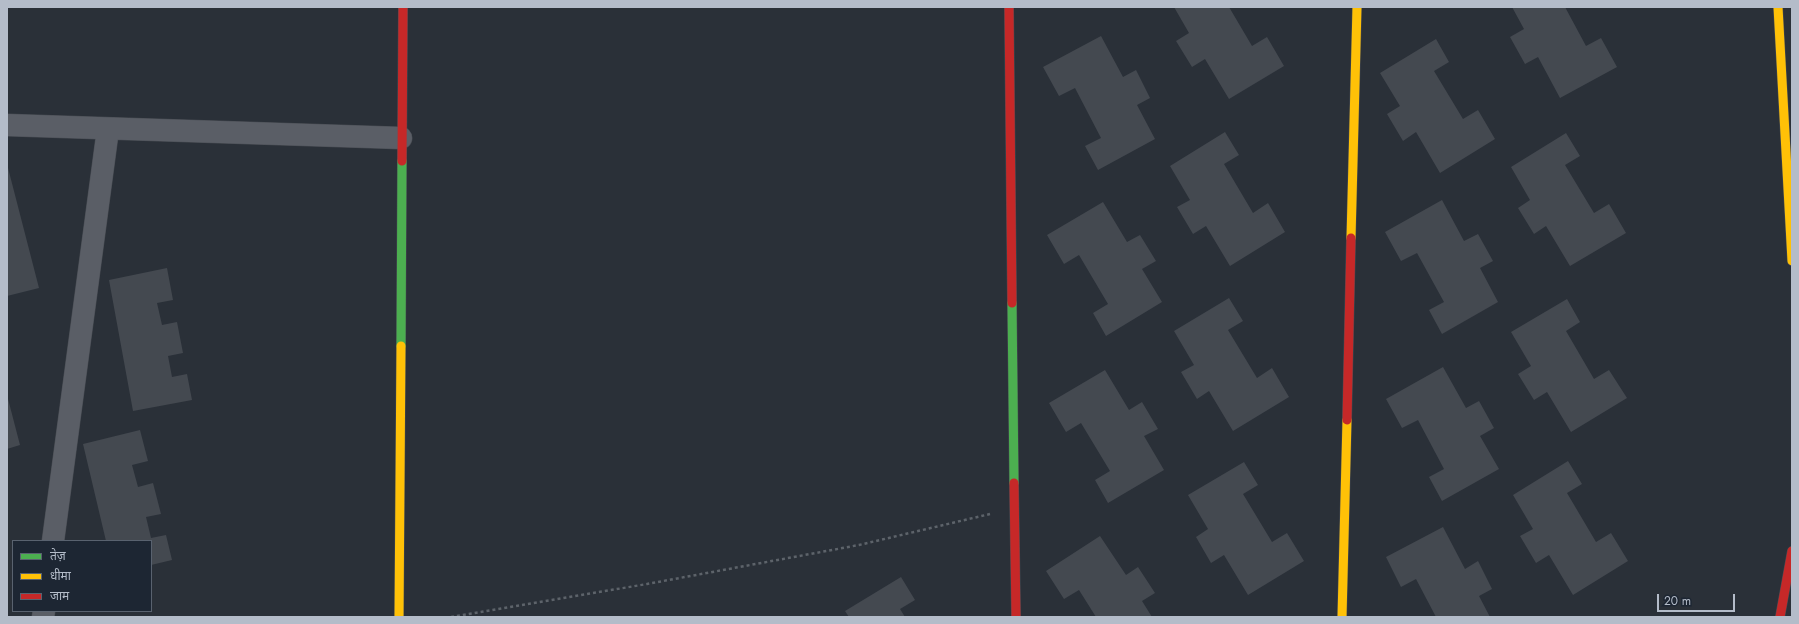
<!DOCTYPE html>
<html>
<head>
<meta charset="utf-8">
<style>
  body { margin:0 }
  #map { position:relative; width:1799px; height:624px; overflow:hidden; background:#2a3038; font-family:Jost,"Noto Sans Devanagari",sans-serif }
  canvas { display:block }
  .frame { position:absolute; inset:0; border:8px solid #b4bcc9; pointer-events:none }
  .legend { position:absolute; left:12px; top:540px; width:140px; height:72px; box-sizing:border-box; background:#1d2633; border:1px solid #59626f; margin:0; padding:5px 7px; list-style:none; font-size:12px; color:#b4bcc9 }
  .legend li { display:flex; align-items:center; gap:8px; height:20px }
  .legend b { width:20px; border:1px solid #59626f }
  .scale { position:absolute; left:1657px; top:594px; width:78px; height:18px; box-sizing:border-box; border:2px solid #b4bcc9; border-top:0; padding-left:5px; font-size:12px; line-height:14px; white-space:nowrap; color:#b4bcc9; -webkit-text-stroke:3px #1d2633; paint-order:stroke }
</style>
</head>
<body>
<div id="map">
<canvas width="1799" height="624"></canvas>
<div class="frame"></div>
<ul class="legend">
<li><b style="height:5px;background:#4caf50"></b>तेज़</li>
<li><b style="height:5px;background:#ffc107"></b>धीमा</li>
<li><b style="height:5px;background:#c62828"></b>जाम</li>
</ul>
<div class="scale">20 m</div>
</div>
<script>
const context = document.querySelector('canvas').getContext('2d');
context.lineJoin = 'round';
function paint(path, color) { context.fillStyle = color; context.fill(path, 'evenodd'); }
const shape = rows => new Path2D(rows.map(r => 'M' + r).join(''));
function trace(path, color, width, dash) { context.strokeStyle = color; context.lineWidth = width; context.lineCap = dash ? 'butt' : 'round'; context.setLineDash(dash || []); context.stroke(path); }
const building = shape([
  [1174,7,1229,7,1252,46,1267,37,1284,66,1229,99,1205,59,1192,67,1176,41,1189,33],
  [1512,7,1565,7,1586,46,1601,38,1617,67,1560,98,1538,57,1525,64,1510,37,1524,29],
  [1101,36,1123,77,1136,70,1150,98,1137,105,1155,139,1098,170,1085,146,1101,138,1075,88,1059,96,1043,67],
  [1436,39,1449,62,1434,71,1463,119,1478,110,1495,139,1440,173,1416,132,1403,141,1387,114,1400,106,1380,73],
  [1225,132,1239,155,1224,164,1253,213,1268,203,1285,232,1230,266,1206,226,1193,234,1177,207,1190,200,1170,166],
  [1566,133,1580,156,1565,165,1594,213,1609,204,1626,233,1570,266,1546,226,1534,234,1518,208,1530,200,1511,167],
  [7,164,39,288,7,296],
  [1442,200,1464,241,1478,234,1493,261,1480,268,1498,302,1442,334,1429,310,1444,302,1417,253,1401,261,1385,232],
  [1103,202,1127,242,1140,235,1156,261,1142,269,1162,302,1106,336,1093,313,1108,304,1079,255,1064,264,1047,235],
  [167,268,173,300,157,303,162,325,177,322,183,353,168,356,172,377,187,374,192,400,133,411,109,280],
  [1229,298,1243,321,1228,330,1257,378,1272,368,1289,397,1233,431,1209,391,1197,399,1181,372,1194,365,1174,331],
  [1567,299,1580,322,1566,331,1594,379,1609,370,1627,398,1571,432,1547,392,1534,400,1518,374,1531,366,1511,332],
  [1443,367,1466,408,1479,401,1494,428,1480,436,1499,469,1442,501,1429,477,1444,469,1418,420,1402,428,1386,399],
  [1105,370,1129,410,1142,402,1158,429,1144,436,1164,470,1108,503,1095,480,1110,471,1081,423,1066,432,1049,403],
  [7,395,20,445,7,449],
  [140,430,148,461,132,465,138,487,153,483,161,514,146,517,151,538,166,535,172,560,151,565,151,541,106,541,83,444],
  [1568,461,1582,484,1567,493,1596,542,1611,533,1628,561,1573,595,1549,555,1536,563,1520,536,1533,529,1513,495],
  [1244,462,1258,485,1243,494,1272,542,1287,533,1304,561,1248,595,1224,555,1211,563,1196,537,1208,529,1188,495],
  [1443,527,1465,569,1478,561,1492,589,1479,596,1490,617,1436,617,1416,579,1401,587,1386,557],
  [1100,536,1126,575,1138,567,1155,593,1142,601,1152,617,1096,617,1079,590,1064,599,1046,571],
  [901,577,915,600,900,609,905,617,849,617,845,611]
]);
const path = shape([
  [451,617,647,584,859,545,990,514]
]);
const street = shape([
  [7,125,401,138],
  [53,541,108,129],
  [43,617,44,611]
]);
const fast = shape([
  [1012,303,1014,483],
  [401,346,402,161]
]);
const slow = shape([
  [1778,7,1792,261],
  [1351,238,1357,7],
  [399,617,401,346],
  [1342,617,1347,420]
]);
const jam = shape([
  [1009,7,1012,303],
  [402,161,403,7],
  [1347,420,1351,238],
  [1014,483,1016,617],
  [1780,617,1792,551]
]);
paint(building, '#444950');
trace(street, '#484c53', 23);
trace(fast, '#484c53', 10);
trace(slow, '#484c53', 10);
trace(jam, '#484c53', 10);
trace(path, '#5d636a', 2.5, [3, 3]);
trace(street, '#5a5e66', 22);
trace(fast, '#4caf50', 9);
trace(slow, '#ffc107', 9);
trace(jam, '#c62828', 9);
</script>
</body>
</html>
